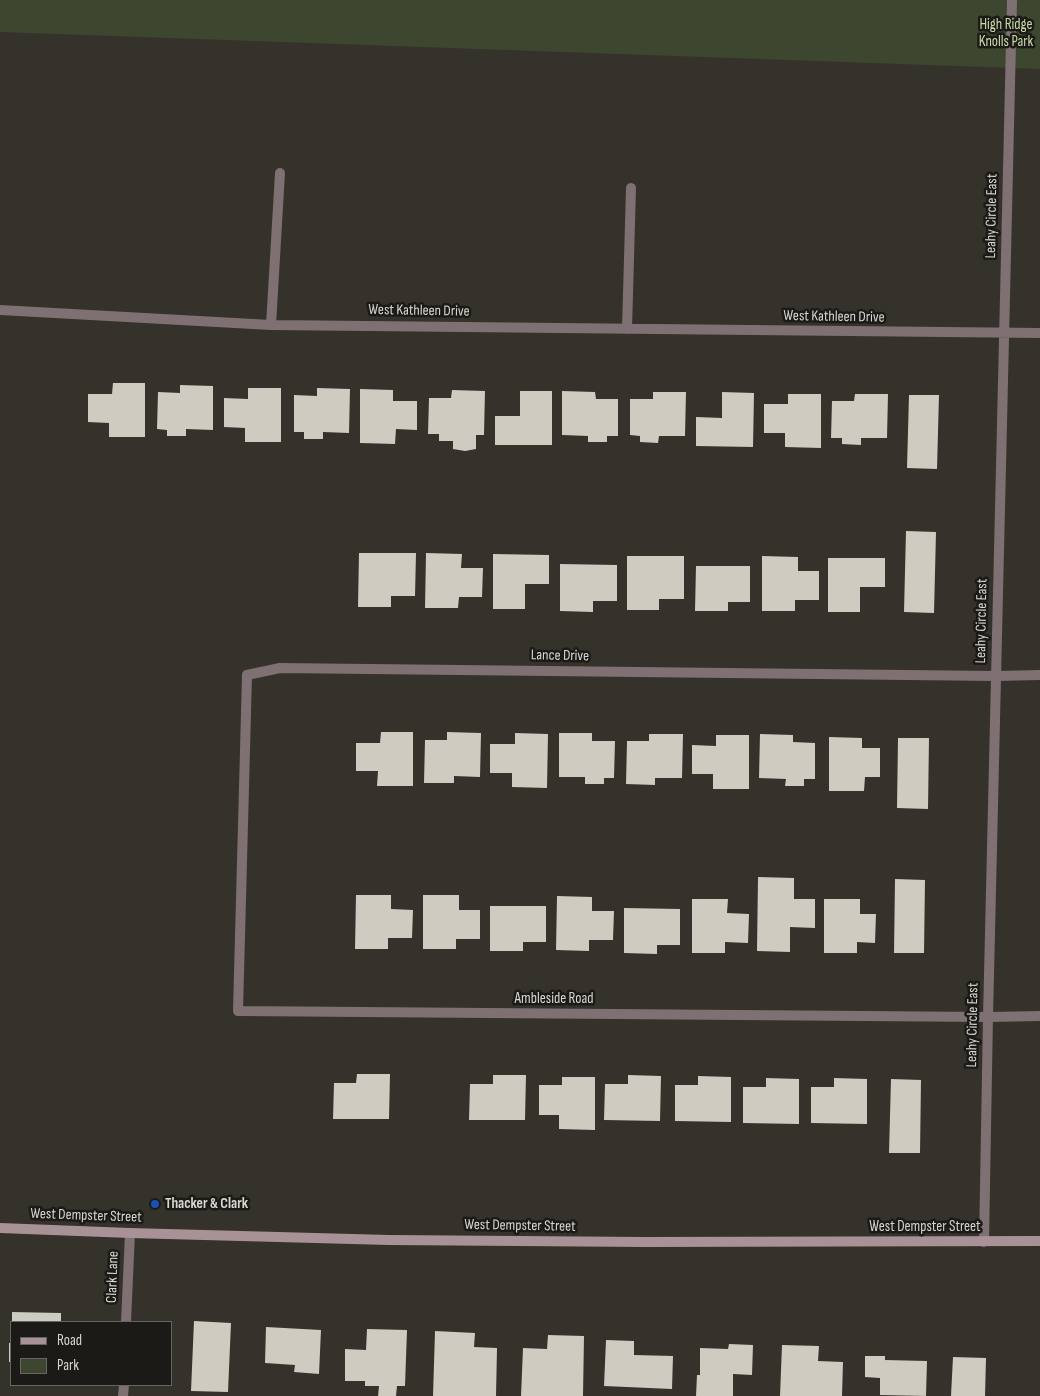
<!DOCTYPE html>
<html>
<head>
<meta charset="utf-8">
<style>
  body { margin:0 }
  #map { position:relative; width:1040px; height:1396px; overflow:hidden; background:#34322a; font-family:"Sofia Sans Condensed",sans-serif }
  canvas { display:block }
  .legend { position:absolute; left:10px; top:1321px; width:162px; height:65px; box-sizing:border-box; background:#1b1a16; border:1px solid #676561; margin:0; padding:6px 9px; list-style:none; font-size:15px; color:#d8d6d1 }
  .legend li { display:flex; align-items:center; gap:10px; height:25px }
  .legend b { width:25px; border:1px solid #676561 }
</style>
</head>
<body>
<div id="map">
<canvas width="1040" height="1396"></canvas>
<ul class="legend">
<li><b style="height:6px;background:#a99297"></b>Road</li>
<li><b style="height:14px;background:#3d462e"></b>Park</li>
</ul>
</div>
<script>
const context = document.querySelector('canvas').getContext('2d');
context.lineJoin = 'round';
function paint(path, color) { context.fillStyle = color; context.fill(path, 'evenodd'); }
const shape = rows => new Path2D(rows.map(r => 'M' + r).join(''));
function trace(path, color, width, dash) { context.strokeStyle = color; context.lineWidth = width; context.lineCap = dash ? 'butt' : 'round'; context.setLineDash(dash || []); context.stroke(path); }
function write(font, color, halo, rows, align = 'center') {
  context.font = font + ' "Sofia Sans Condensed",sans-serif'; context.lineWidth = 5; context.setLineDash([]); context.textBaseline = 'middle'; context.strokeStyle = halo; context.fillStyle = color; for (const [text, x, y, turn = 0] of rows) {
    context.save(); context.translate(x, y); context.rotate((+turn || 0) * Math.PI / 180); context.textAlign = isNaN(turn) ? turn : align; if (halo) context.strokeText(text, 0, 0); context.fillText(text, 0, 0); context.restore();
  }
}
const green = shape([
  [0,0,1040,0,1040,69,0,32]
]);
const building = shape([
  [113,383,145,383,145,437,109,437,109,423,88,422,88,394,112,394],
  [180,385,213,386,213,430,186,429,186,436,167,436,167,430,157,429,158,392,180,393],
  [248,388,281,388,281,442,245,442,245,428,224,427,224,398,248,399],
  [317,388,350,389,349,433,323,432,323,439,304,439,304,432,294,432,294,395,317,396],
  [360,389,393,390,393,401,417,401,417,430,396,429,395,444,360,443],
  [452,390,485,391,484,435,476,435,476,449,465,451,453,449,453,441,439,441,439,434,428,434,429,398,451,398],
  [520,391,552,391,552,445,495,445,495,416,520,416],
  [562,391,595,392,596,399,618,399,618,436,607,436,607,442,588,442,588,436,562,435],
  [653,392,686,392,685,436,659,436,658,443,640,442,640,436,630,435,630,399,653,399],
  [722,392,754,393,753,447,696,446,696,417,722,418],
  [788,394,821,394,821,448,785,447,785,433,764,433,764,404,788,404],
  [855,394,888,394,887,438,861,438,861,445,842,444,842,438,831,438,832,401,854,401],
  [909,395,939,395,937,469,907,468],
  [906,531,936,532,934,613,904,612],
  [359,553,416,553,415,596,391,596,391,607,358,607],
  [426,553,462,554,461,568,483,568,482,597,459,597,458,608,425,608],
  [493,554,549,555,549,584,525,584,525,609,493,609],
  [627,556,684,556,684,599,659,599,659,610,627,610],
  [762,556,798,557,798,571,819,571,819,600,795,600,795,611,762,611],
  [828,558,885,558,885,587,860,587,860,612,828,612],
  [560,564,617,565,617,601,593,601,593,612,560,611],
  [696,566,750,566,750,602,728,602,728,611,695,611],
  [381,732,413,732,413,786,377,786,378,771,356,771,356,743,380,743],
  [447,732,481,733,480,777,454,776,454,783,424,783,425,740,447,740],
  [515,733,548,734,547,788,512,787,512,773,490,773,490,744,515,744],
  [559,733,592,733,592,741,615,741,614,778,604,778,604,784,585,784,585,777,559,777],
  [649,734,683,734,682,778,655,778,655,785,626,784,627,741,649,741],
  [760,734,793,735,793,742,815,743,815,779,804,779,804,786,785,786,786,779,759,778],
  [716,735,749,735,749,789,713,789,713,774,692,774,692,745,716,746],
  [829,737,862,738,862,748,880,748,880,777,865,777,864,791,829,791],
  [898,738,929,738,928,809,897,808],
  [758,877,794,878,794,899,815,899,815,928,790,927,790,952,757,951],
  [895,879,925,880,924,953,894,953],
  [356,895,391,895,391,909,413,910,412,938,388,938,388,949,355,949],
  [423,895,459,895,459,910,480,910,480,939,456,939,456,949,423,949],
  [557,896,592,897,592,911,614,911,613,940,589,940,589,951,556,950],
  [692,899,728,899,727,913,749,914,748,943,725,942,725,953,692,953],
  [824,899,860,899,860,914,876,914,875,943,857,942,857,953,824,953],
  [490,906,546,906,546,942,523,942,523,951,490,951],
  [624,908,680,909,680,945,657,945,657,954,624,953],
  [357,1074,390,1074,389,1119,333,1119,334,1083,356,1083],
  [493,1075,526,1075,525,1120,469,1120,470,1084,493,1084],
  [628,1075,661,1076,660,1121,604,1120,605,1084,628,1084],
  [698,1076,731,1077,731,1122,675,1121,675,1085,698,1085],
  [562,1077,595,1077,595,1130,559,1129,559,1115,539,1115,539,1085,562,1085],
  [766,1078,799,1079,799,1124,743,1123,743,1087,766,1087],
  [834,1078,867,1079,867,1124,811,1123,811,1087,834,1087],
  [891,1079,921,1080,920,1153,889,1153],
  [12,1312,61,1313,61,1322,12,1322],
  [194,1321,231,1323,228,1392,191,1391],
  [266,1327,321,1330,319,1374,294,1372,295,1365,265,1363],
  [367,1329,407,1330,405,1386,397,1386,396,1396,378,1396,379,1386,365,1386,365,1381,345,1381,345,1349,366,1350],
  [435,1331,475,1333,474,1347,497,1348,496,1396,433,1396],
  [548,1335,584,1336,583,1396,521,1396,523,1348,547,1349],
  [606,1340,634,1341,634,1355,673,1356,672,1389,604,1386],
  [9,1343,11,1343,11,1362,9,1362],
  [729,1344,753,1345,752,1375,733,1374,733,1396,696,1396,697,1375,700,1375,700,1348,728,1349],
  [782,1345,819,1346,818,1361,843,1362,842,1396,780,1396],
  [865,1356,885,1356,885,1360,927,1361,926,1396,880,1395,880,1378,865,1377],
  [953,1357,986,1358,985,1396,951,1396]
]);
const minor = shape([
  [0,310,271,325,1040,333],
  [271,325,280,173],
  [627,329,631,188],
  [1040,675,996,676,280,668,247,675,238,1011,988,1017,1040,1016],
  [984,1242,988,1017,1012,0],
  [126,1322,130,1233],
  [123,1396,124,1385]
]);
const secondary = shape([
  [0,1228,130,1233,389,1240,645,1242,1040,1241]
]);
const markers = [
  [155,1204,5,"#1a4fb4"]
];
const parkNames = [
  ["High Ridge",1006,25],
  ["Knolls Park",1006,42]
];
const streetNames = [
  ["Leahy Circle East",992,216,-89],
  ["West Kathleen Drive",419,311,1],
  ["West Kathleen Drive",834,317,1],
  ["Leahy Circle East",982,621,-89],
  ["Lance Drive",560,656,1],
  ["Ambleside Road",554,999],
  ["Leahy Circle East",973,1025,-89],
  ["West Dempster Street",86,1216,2],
  ["West Dempster Street",520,1226,1],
  ["West Dempster Street",925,1227],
  ["Clark Lane",113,1277,-88]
];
const poiNames = [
  ["Thacker & Clark",165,1204]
];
paint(green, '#3d462e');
paint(building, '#cecbc1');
trace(minor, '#7e7073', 10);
trace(secondary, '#a99297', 10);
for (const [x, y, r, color] of markers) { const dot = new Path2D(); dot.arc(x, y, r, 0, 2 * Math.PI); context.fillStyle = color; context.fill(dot); trace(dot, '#1b1a16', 2); }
write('15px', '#c7dba7', '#1b1a16', parkNames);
write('15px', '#d8d6d1', '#1b1a16', streetNames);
write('bold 15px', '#d8d6d1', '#1b1a16', poiNames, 'left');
</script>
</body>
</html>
